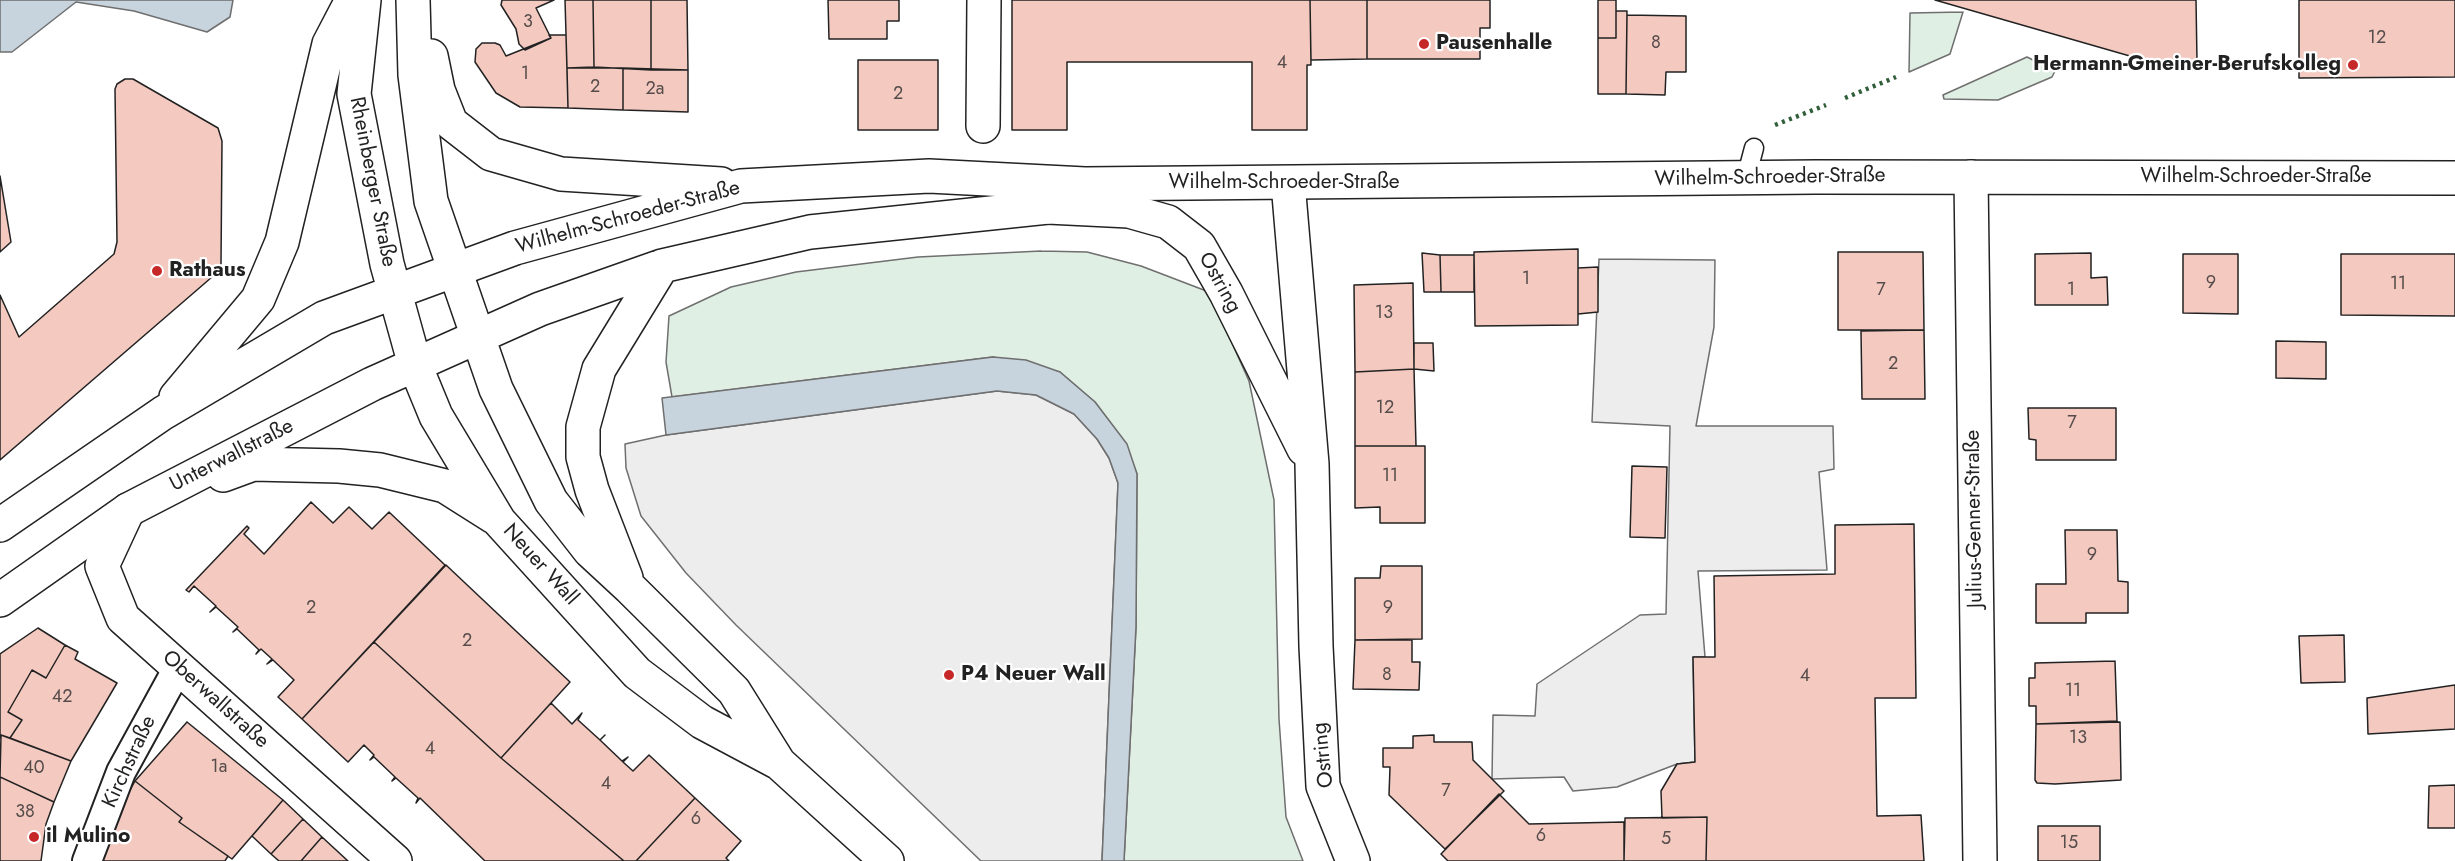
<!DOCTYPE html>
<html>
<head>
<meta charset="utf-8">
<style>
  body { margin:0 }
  canvas { display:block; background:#fff }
</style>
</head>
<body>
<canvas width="2455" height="861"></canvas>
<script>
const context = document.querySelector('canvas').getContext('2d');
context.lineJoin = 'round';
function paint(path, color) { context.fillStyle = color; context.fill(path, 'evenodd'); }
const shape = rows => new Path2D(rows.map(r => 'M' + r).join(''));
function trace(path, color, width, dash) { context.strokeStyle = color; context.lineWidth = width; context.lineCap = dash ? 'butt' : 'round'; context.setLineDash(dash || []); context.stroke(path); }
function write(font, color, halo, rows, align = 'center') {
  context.font = font + ' Jost,sans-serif'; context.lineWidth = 4.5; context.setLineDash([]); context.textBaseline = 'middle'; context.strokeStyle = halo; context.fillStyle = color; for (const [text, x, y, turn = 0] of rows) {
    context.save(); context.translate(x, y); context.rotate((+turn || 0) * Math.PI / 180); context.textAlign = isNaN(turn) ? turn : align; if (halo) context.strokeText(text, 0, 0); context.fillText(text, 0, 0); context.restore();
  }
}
const green = shape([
  [1963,12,1950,54,1909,72,1910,13,1963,12],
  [2027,57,2055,71,2052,77,1998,100,1944,99,1943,95,2027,57],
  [1041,251,1087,252,1141,266,1209,292,1249,381,1274,500,1279,719,1286,817,1303,861,1124,861,1136,627,1137,474,1126,444,1095,402,1060,372,993,357,672,397,666,362,669,316,731,287,796,272,918,257,1041,251]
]);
const parking = shape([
  [1599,259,1715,260,1714,327,1696,426,1833,426,1834,469,1819,472,1827,570,1698,571,1705,657,1693,657,1695,762,1677,764,1617,787,1573,791,1564,777,1492,779,1493,715,1535,716,1537,684,1640,615,1666,614,1670,426,1592,422,1599,259],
  [997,391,1036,395,1074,414,1097,439,1109,458,1118,483,1102,861,981,861,736,625,686,573,641,516,626,468,625,444,666,435,997,391]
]);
const water = shape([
  [0,0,233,0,230,17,207,32,134,11,76,2,12,52,0,52,0,0],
  [993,357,1026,360,1060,372,1095,402,1127,444,1137,474,1136,627,1124,861,1102,861,1118,483,1109,458,1097,439,1074,414,1036,395,997,391,666,435,662,398,993,357]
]);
const building = shape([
  [502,0,554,0,536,8,551,38,525,50,519,44,516,29,501,5,502,0],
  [565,0,593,0,594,67,567,68,565,0],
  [593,0,651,0,651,70,594,67,593,0],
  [651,0,687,0,688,70,651,70,651,0],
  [828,0,899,0,899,21,887,21,887,39,829,39,828,0],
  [1012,0,1310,0,1311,65,1307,65,1307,130,1252,130,1252,62,1067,62,1067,130,1012,130,1012,0],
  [1310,0,1367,0,1367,59,1311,60,1310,0],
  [1367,0,1490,0,1490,28,1480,28,1480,59,1367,59,1367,0],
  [1598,0,1616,0,1616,38,1598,38,1598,0],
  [1935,0,2196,0,2197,61,2192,70,2182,71,1935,0],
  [2299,0,2455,0,2455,77,2299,78,2299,0],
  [1616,11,1627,11,1626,94,1598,94,1598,38,1616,38,1616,11],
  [1627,15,1686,16,1686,72,1666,72,1665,95,1626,94,1627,15],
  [549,35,566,35,568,108,520,107,496,93,475,62,476,49,482,43,495,43,500,45,506,56,551,38,549,35],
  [858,60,938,60,938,130,858,130,858,60],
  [567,68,623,68,623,110,568,108,567,68],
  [623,68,688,70,688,112,623,110,623,68],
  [125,79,133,79,218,128,222,141,221,264,212,277,0,460,0,295,19,337,114,254,117,242,115,89,117,84,125,79],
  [0,176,11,242,0,252,0,176],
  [1578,249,1578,325,1475,326,1474,252,1578,249],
  [1838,252,1923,252,1924,330,1838,330,1838,252],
  [1422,253,1440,255,1441,292,1424,292,1422,253],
  [2091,253,2091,278,2107,277,2108,305,2035,305,2035,254,2091,253],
  [2183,254,2238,254,2238,314,2183,313,2183,254],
  [2341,254,2455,254,2455,316,2341,315,2341,254],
  [1440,255,1474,255,1474,292,1441,292,1440,255],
  [1598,267,1598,312,1578,314,1578,268,1598,267],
  [1413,283,1414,369,1355,372,1354,285,1413,283],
  [1924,330,1925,399,1862,399,1861,331,1924,330],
  [2276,341,2326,342,2326,379,2276,378,2276,341],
  [1414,343,1433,343,1434,371,1414,369,1414,343],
  [1414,369,1416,446,1355,446,1355,372,1414,369],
  [2028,408,2116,408,2116,460,2036,460,2036,440,2029,439,2028,408],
  [1355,446,1425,446,1425,523,1380,523,1380,507,1355,508,1355,446],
  [1632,466,1667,467,1665,538,1630,537,1632,466],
  [311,502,333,523,349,507,372,529,389,512,445,565,302,719,278,697,294,680,273,660,267,664,272,659,261,649,256,654,259,650,237,629,233,632,238,627,216,607,210,612,216,606,194,586,189,592,186,590,247,526,249,528,244,534,264,554,311,502],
  [1914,524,1916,698,1875,698,1877,816,1921,815,1924,861,1706,861,1707,817,1662,818,1661,791,1677,764,1695,762,1693,657,1715,657,1714,576,1835,574,1835,525,1914,524],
  [2065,530,2117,530,2118,581,2128,582,2128,613,2086,613,2086,623,2036,623,2036,584,2066,584,2065,530],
  [446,565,570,682,501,758,374,642,446,565],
  [1381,566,1422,566,1422,639,1355,640,1355,578,1380,578,1381,566],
  [38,628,65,645,46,678,32,670,8,712,22,720,10,738,1,735,0,738,0,654,38,628],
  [2344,635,2345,682,2301,683,2299,636,2344,635],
  [1355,640,1412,640,1412,662,1420,662,1419,690,1353,689,1355,640],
  [374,642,501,758,624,861,485,861,420,798,416,803,418,798,396,778,392,781,395,777,374,757,370,760,374,755,364,745,348,762,302,719,374,642],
  [65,645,78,652,75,659,117,683,71,761,10,738,22,720,8,712,32,670,46,678,65,645],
  [2115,661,2117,721,2036,724,2036,706,2029,706,2029,678,2035,678,2035,663,2115,661],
  [2455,685,2455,729,2368,734,2367,698,2455,685],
  [551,703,572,724,582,713,578,720,600,740,605,735,600,740,622,761,628,757,623,762,633,771,649,755,695,798,636,861,624,861,501,758,551,703],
  [187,722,283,800,232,859,179,822,182,818,135,781,187,722],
  [2120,722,2121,780,2055,784,2037,783,2035,780,2036,724,2120,722],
  [1,735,71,761,54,802,0,777,1,735],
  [1434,735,1434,742,1472,742,1473,760,1504,791,1445,849,1389,795,1390,767,1383,767,1383,748,1413,748,1413,736,1434,735],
  [0,777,54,802,46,824,41,861,0,861,0,777],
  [135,781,182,818,179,822,228,856,225,861,98,861,114,819,135,781],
  [2455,785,2455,828,2428,828,2429,786,2455,785],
  [1499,794,1529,824,1624,822,1624,861,1448,861,1441,854,1499,794],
  [695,798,741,841,726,858,729,861,636,861,695,798],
  [283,800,303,819,271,854,252,836,283,800],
  [1707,817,1706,861,1624,861,1625,818,1707,817],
  [303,819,322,837,301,861,279,861,271,854,303,819],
  [2038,826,2100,826,2100,861,2038,861,2038,826],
  [322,837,348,861,301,861,322,837]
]);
const service = shape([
  [1746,178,1754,148]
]);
const pedestrian = shape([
  [87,861,121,772,179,666]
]);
const minor = shape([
  [983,126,984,0],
  [1971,177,1980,861],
  [1288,183,1312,464,1316,646,1323,786,1353,861],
  [1048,207,1129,211,1168,222,1199,246,1226,293,1304,449],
  [128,510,102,566,123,618,395,861]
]);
const secondary = shape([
  [364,0,354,94,387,264,415,365,436,416,499,521,637,673,702,722,777,762],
  [413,0,415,75,431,201,496,389,551,501,590,551,630,588,734,691,779,763,887,861],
  [431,56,438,90,451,123,491,154,561,174,721,184],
  [176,397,258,299,282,242,329,44,352,0],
  [223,475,253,464,339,466,380,470,445,486,494,517],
  [0,525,163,413,324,318,515,248,741,186,929,176,1085,184,1816,177,2455,178],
  [626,578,592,490,583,457,583,427,599,369,662,266],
  [0,600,128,510,372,384,540,309,662,266,810,232,1048,207,1085,184]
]);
const hedge = shape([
  [1845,98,1896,77],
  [1775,125,1826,105]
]);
const markers = [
  [1424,44,6,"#c62828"],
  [2353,65,6,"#c62828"],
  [157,271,6,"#c62828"],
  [949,675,6,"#c62828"],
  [34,837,6,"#c62828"]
];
const numberNames = [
  ["3",528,23],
  ["12",2377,39],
  ["8",1656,44],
  ["4",1282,64],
  ["1",525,75],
  ["2",595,88],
  ["2a",655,90],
  ["2",898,95],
  ["1",1526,280],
  ["9",2211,284],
  ["11",2398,285],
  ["7",1881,291],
  ["1",2071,291],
  ["13",1384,314],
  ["2",1893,365],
  ["12",1385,409],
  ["7",2072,424],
  ["11",1390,477],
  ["9",2092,556],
  ["2",311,609],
  ["9",1388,609],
  ["2",467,642],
  ["8",1387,676],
  ["4",1805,677],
  ["11",2073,692],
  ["42",62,698],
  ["13",2078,739],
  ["4",430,750],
  ["1a",219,768],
  ["40",34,769],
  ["4",606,785],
  ["7",1446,792],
  ["38",25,813],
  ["6",696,820],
  ["6",1541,837],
  ["5",1666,840],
  ["15",2069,844]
];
const poiNames = [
  ["Pausenhalle",1436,44],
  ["Hermann-Gmeiner-Berufskolleg",2341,65,"right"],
  ["Rathaus",169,271],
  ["P4 Neuer Wall",961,675],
  ["il Mulino",46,837]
];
const streetNames = [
  ["Wilhelm-Schroeder-Straße",2256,177],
  ["Wilhelm-Schroeder-Straße",1770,178,-1],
  ["Rheinberger Straße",372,182,79],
  ["Wilhelm-Schroeder-Straße",1284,183],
  ["Wilhelm-Schroeder-Straße",628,218,-15],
  ["Ostring",1219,283,61],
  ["Unterwallstraße",232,456,-27],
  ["Julius-Genner-Straße",1975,519,-91],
  ["Neuer Wall",540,565,48],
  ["Oberwallstraße",215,700,42],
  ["Ostring",1324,755,-96],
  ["Kirchstraße",130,762,-65]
];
paint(green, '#e0efe3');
trace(green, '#6f6f6f', 1.5);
paint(parking, '#ededed');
trace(parking, '#6f6f6f', 1.5);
paint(water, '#c7d3dd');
trace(water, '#6f6f6f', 1.5);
paint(building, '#f3c9c0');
trace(building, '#222', 1.5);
trace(service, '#222', 21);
trace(pedestrian, '#222', 32);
trace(minor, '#222', 36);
trace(secondary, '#222', 36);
trace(service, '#fff', 18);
trace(pedestrian, '#fff', 28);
trace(minor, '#fff', 33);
trace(secondary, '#fff', 33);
trace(hedge, '#2f5e38', 4.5, [3, 4.5]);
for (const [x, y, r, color] of markers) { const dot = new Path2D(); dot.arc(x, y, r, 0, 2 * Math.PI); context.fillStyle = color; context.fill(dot); trace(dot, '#fff', 2); }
write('18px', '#564c4a', null, numberNames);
write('bold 21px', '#222', '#fff', poiNames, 'left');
write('21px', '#222', '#fff', streetNames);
</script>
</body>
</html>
